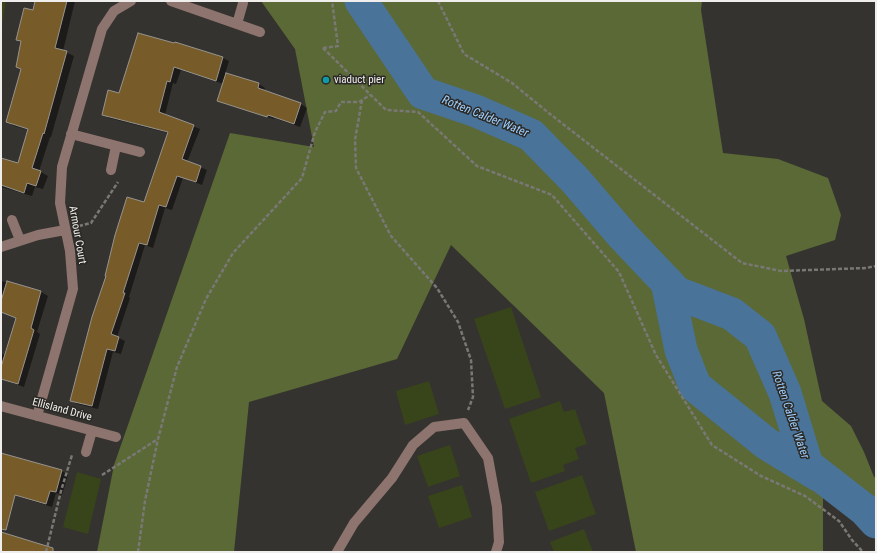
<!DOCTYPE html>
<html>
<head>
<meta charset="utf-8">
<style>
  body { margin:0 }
  #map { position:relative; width:877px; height:553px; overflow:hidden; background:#35332f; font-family:"Roboto Condensed",sans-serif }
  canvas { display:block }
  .frame { position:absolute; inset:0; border:2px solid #f0eeec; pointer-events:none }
</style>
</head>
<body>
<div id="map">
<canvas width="877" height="553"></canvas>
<div class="frame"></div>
</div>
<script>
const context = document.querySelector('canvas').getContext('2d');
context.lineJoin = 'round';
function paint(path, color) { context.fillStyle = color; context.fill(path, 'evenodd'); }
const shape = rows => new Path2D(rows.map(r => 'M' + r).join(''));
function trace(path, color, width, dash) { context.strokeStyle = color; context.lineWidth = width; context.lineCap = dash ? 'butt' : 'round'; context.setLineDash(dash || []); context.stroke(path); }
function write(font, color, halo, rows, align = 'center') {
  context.font = font + ' "Roboto Condensed",sans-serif'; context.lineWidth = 3; context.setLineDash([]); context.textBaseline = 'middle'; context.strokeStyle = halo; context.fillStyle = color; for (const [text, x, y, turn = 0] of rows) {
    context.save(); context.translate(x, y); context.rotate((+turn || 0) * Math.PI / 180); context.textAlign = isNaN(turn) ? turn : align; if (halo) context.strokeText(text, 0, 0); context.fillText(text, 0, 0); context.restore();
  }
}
const green = shape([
  [1,1,6,1,1,32],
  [511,307,541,397,505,409,474,319],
  [429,381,439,414,405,425,396,391],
  [560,401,564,412,575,409,587,444,575,448,579,459,563,465,565,471,531,483,509,419],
  [450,445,460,476,428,487,417,456],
  [77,472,101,479,88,534,63,527],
  [582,475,596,514,549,531,535,492],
  [462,485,472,517,439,528,428,496],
  [584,529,593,552,554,552,550,542]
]);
const forest = shape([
  [261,1,702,1,701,10,723,153,778,159,828,178,841,215,835,240,786,256,804,319,822,401,851,426,864,452,874,477,876,478,876,523,865,510,823,478,823,473,823,552,636,552,604,393,451,245,397,359,249,402,234,552,97,552,114,465,230,133,314,147,295,49]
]);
const shadow = shape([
  [37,1,75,1,63,51,74,56,51,137,50,137,39,171,48,176,43,189,35,187,32,196,1,187,1,159,19,164,29,130,14,126,7,122,22,70,22,42,17,39,34,11],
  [175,43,223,58,229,61,225,74,259,84,265,88,264,91,301,104,307,108,300,127,274,118,274,119,225,104,219,101,224,84,181,70,176,84,173,83,165,115,200,129,187,162,207,170,202,185,183,178,172,210,165,208,153,248,145,245,129,297,130,298,117,337,125,341,121,354,113,352,98,409,77,404,71,400,145,203,168,133,109,118,103,114,120,94],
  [1,281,41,292,48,296,37,332,40,334,24,387,1,379,1,354,6,355,17,318,1,311],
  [1,453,62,471,68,475,62,495,56,493,52,507,13,495,1,484]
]);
const river = shape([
  [361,1,423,93,476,111,531,135,575,180,623,236,677,293,732,314,760,336,785,393,807,465,865,510,876,522],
  [667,282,681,350,695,386,767,444,818,475]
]);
const building = shape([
  [35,1,67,1,55,48,67,51,44,134,43,133,32,168,41,171,36,186,27,183,24,193,1,185,1,158,18,163,28,129,6,122,21,69,16,67,21,41,16,40,24,8,33,10,35,1],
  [138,33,174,43,175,42,223,57,216,81,174,67,170,82,167,81,159,112,194,125,182,159,201,166,196,182,177,176,166,207,159,205,147,245,139,243,123,293,125,293,111,334,119,337,115,351,107,349,92,406,70,401,78,370,92,317,106,276,105,276,115,235,127,197,144,202,168,132,102,115,108,90,119,93,138,33],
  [226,73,259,83,258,88,301,103,294,124,268,115,267,117,217,101,226,73],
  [7,281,41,291,31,328,34,330,18,384,1,379,1,367,16,318,1,312,1,301,7,281],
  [1,453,62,470,56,492,50,491,46,504,15,495,6,530,1,529,1,453],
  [1,532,53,548,53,552,1,552,1,532]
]);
const path = shape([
  [438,1,464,54,512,83,550,114,742,263,781,271,866,268,876,266],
  [323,48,386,110,418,112,477,166,552,195,619,272,656,355,712,445,761,476,805,496,839,521,852,540,863,552],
  [323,48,338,46,332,1],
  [362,100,355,140,356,168,391,236,437,288,458,322,471,360,473,397,468,410],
  [79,226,91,223,118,182],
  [102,475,158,439],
  [46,552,61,491,72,455],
  [138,552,145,501,158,439,177,367,206,299,233,253,302,178,315,132,325,112,336,111,341,102,359,102,370,95]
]);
const minor = shape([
  [171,1,260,32],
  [237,24,243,3],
  [71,134,140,152],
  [111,170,116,146],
  [12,220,20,240],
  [1,247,38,235,65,230],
  [1,406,116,437],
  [37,416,73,289,70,251,60,203,62,167,102,29,114,11,131,1],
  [86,452,92,431],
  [337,552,354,523,392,478,413,445,434,427,464,423,488,458,497,507,499,542,496,552]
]);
const markers = [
  [326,80,4,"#0f9aa8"]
];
const poiNames = [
  ["viaduct pier",334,80]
];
const streetNames = [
  ["Armour Court",77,235,80],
  ["Ellisland Drive",62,410,15]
];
const waterNames = [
  ["Rotten Calder Water",485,117,22],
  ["Rotten Calder Water",790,415,71]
];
paint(green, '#38441a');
paint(forest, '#5a6936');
paint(shadow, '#0007');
trace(river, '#4a739a', 33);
paint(building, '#775c29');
trace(building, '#979490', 1);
trace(path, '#7a7875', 2.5, [4, 2]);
trace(minor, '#8e746e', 10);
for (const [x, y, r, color] of markers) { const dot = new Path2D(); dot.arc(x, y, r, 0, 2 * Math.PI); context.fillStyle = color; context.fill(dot); trace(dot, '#2b2925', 1.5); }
write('11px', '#f0eeec', '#2b2925', poiNames, 'left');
write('11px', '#f0eeec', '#2b2925', streetNames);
write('italic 12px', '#9dcefe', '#2b2925', waterNames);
</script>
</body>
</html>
